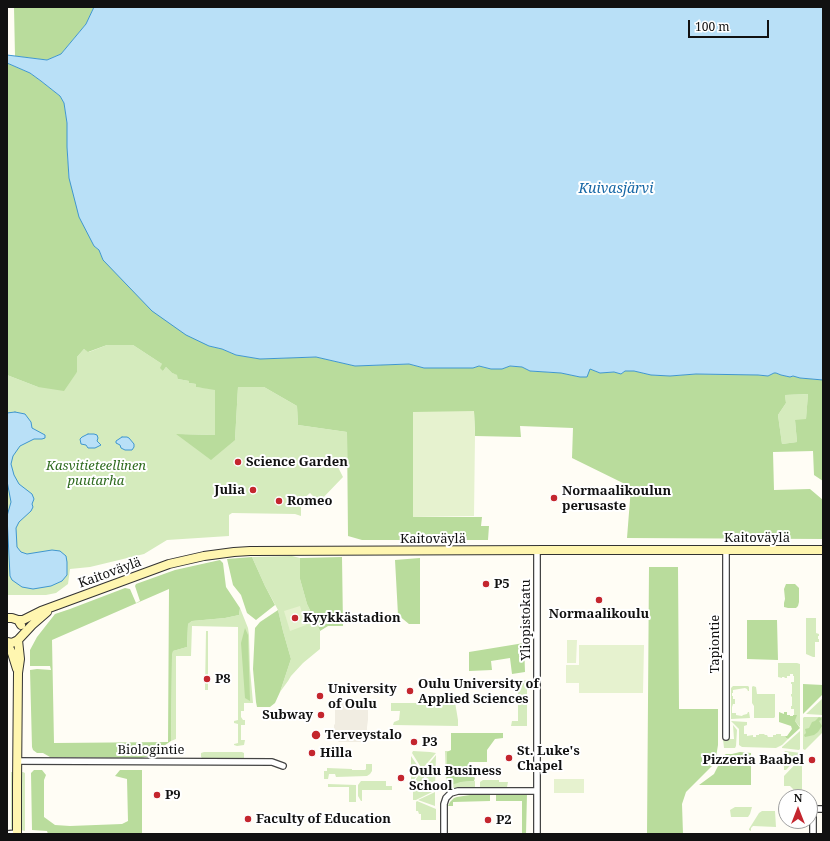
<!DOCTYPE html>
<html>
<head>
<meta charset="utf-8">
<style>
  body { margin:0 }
  #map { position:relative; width:830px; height:841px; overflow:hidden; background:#fffdf5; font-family:"Noto Serif",serif }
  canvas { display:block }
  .frame { position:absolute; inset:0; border:8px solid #111; pointer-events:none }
  .north { position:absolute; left:778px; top:789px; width:40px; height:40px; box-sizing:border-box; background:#fff; border:1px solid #a0a0a0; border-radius:50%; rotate:0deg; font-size:11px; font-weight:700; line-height:16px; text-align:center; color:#111 }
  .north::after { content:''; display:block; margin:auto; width:14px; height:18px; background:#c4262e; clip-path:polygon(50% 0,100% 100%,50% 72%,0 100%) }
  .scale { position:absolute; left:688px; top:20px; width:81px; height:18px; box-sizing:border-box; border:2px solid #111; border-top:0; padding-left:5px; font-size:12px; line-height:14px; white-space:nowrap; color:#111; -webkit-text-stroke:3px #fff; paint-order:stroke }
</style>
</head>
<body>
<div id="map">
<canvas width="830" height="841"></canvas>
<div class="frame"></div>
<div class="north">N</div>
<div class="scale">100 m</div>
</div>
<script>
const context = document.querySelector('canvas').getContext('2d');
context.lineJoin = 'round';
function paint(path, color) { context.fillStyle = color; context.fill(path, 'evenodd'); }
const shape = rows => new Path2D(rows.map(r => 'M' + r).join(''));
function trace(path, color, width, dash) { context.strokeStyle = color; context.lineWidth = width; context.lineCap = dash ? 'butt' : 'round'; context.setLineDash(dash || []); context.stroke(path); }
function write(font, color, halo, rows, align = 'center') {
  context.font = font + ' "Noto Serif",serif'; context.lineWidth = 4; context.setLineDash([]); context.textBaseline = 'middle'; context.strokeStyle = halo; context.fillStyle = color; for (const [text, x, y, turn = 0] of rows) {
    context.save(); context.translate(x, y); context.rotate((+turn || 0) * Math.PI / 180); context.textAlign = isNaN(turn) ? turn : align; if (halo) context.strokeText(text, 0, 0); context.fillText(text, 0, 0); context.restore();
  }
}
const green = shape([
  [107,345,133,345,162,364,163,371,166,367,172,373,178,375,178,379,189,381,189,383,196,384,196,387,215,389,215,435,176,434,235,440,238,387,264,387,297,406,298,425,347,432,347,459,337,465,343,477,319,502,310,493,301,501,301,516,295,514,232,513,229,515,229,536,167,540,144,554,90,567,70,569,68,584,56,593,46,595,7,595,7,375,38,387,77,372,77,357,84,349,89,352],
  [808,394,806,420,795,420,797,442,782,444,778,415,786,403,785,395],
  [292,556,300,558,300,579,307,604,320,631,320,649,303,663,291,676,288,681,280,692,291,659,283,631,278,610,265,586,252,557],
  [240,608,248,628,249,635,250,669,253,703,244,703,244,711,241,711,241,717,243,720,245,720,245,722,234,722,234,721,238,720,238,627,192,626,191,656,176,656,176,739,171,741,172,656,173,651,187,647,188,624,192,621,225,618,239,615],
  [806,618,816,618,816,633,819,634,819,636,818,636,818,639,819,639,819,642,815,642,815,657,813,657,806,654],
  [206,631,208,631,208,690,205,690],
  [778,663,797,663,800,664,800,727,795,721,796,715,794,715,794,709,791,709,791,706,792,706,792,697,791,696,791,694,792,694,792,684,791,684,791,682,794,682,794,676,793,676,793,674,790,674,790,676,787,676,787,678,785,678,784,677,782,677,782,678,778,677],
  [527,680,527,726,511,726,512,721,518,721,518,683,515,682],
  [733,686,748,686,749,687,749,691,748,691,747,689,745,688,733,690,733,693,732,693,732,696,733,696,733,699,735,699,735,704,733,704,732,707,732,713,736,713,736,715,742,716,743,715,747,714,748,712,749,712,750,718,731,719,731,688],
  [753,686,756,687,757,694,775,694,775,717,774,718,754,718,754,706,752,703,752,687],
  [451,696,454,696,458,720,458,726,393,725,394,722,399,720,400,711,391,711,391,703,429,703,429,700,439,700,439,703,451,703],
  [823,698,823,715,806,714],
  [804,717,823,717,823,732,805,750,803,749,803,718],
  [731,721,747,722,747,725,744,726,744,734,747,734,747,736,753,735,753,737,756,737,756,735,759,735,759,734,764,734,765,735,767,735,768,737,773,737,773,735,776,735,776,734,781,734,781,736,785,736,786,738,788,739,782,745,776,748,742,747,739,745,739,729],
  [234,722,245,722,245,725,241,725,241,740,245,740,244,745,237,746,234,745,234,744,238,743,238,724,234,723],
  [733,725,737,730,736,746,735,748,724,748,723,739,734,739],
  [800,731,800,749,799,750,782,748,782,747],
  [413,751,430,752,436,753,422,769,412,753],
  [445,751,451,751,451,784,461,782,475,781,475,788,450,788,448,786,446,781],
  [785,751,801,753,799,756,786,770,784,770,784,753],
  [204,752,242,752,244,753,244,758,242,759,202,758,201,757,201,753],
  [436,755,435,790,433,789,423,771],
  [411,756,421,771,411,783],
  [802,757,802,790,794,790,790,786,784,786,784,776],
  [366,764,372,764,372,771,370,774,367,776,336,777,335,774,329,774,328,779,324,779,324,771,327,771,327,768,352,769,352,770,365,770,366,769],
  [11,772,15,772,14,827,11,829],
  [21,772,23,772,25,773,25,831,21,830],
  [421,772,432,792,416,800,413,800,413,783],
  [483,780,499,780,499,782,508,782,507,787,480,787,480,782],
  [361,781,386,781,386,786,392,786,392,790,362,790,362,801,361,801,358,796,358,785],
  [328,784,356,785,356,802,362,802,349,802,349,787,328,787],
  [435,792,435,806,418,800,433,793],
  [417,801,436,809,436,820,421,820,421,814,419,814,418,811,416,811,416,802],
  [735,807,752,807,750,814,748,817,731,817,730,810],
  [762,811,775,811,776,827,753,826,751,828,751,831,749,830,749,829,759,813]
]);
const forest = shape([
  [14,7,94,7,86,24,61,54,47,60,15,56],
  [7,63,30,73,41,81,60,96,64,103,67,123,67,147,69,178,94,246,99,250,103,260,209,346,222,349,236,355,260,359,316,357,355,366,409,364,424,368,473,368,479,366,491,369,502,369,510,366,522,367,530,371,561,373,580,377,590,369,600,373,614,372,621,374,625,371,634,371,651,375,670,376,696,374,758,375,768,376,774,373,776,373,781,375,790,377,793,376,800,378,823,380,823,481,814,475,813,451,773,452,774,490,810,489,823,500,823,539,627,538,631,487,572,458,573,428,520,426,521,437,475,436,474,412,414,412,413,517,482,517,481,526,489,526,488,540,362,540,348,536,347,432,298,425,297,406,264,387,238,387,235,440,211,460,176,434,215,435,215,390,196,387,196,384,189,383,189,381,178,379,177,375,172,373,166,367,163,371,160,368,162,364,133,345,107,345,88,352,84,349,77,357,77,372,64,391,38,387,7,375,7,82,8,75,7,73],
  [808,394,806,419,795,420,797,442,782,444,778,415,786,403,785,395],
  [252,557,265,586,275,605,256,620,247,613,241,595,233,585,227,559],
  [342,557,343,626,328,626,320,631,307,604,300,579,300,558],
  [420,558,420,624,409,624,398,615,395,560],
  [220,560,223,563,226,587,240,608,239,615,225,618,192,621,188,624,187,647,173,651,172,656,171,741,149,756,142,758,50,757,43,753,37,753,33,750,32,747,30,670,37,669,51,670,50,666,30,666,30,650,37,637,55,614,70,609,125,588,130,589,136,603,140,601,135,586,136,584,175,570],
  [169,589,168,742,54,743,52,640],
  [649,567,678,567,679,709,718,709,718,745,715,763,686,792,682,804,683,834,647,834],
  [786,584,795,584,799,588,799,602,798,606,796,608,788,608,784,607,784,603,785,599,784,589],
  [278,610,283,631,291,659,280,692,275,703,270,707,257,707,256,702,253,669,255,628,260,622],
  [747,620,777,620,778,660,747,659],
  [245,628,248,635,250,701,245,698,241,643],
  [524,643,525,672,512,674,510,658,491,661,492,670,469,671,469,652],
  [803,684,823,685,823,694,803,714],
  [779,712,784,714,784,712,787,712,787,715,790,715,790,716,793,716,793,715,797,715,795,721,800,728,788,739,786,738,785,736,787,736,792,729,791,726,779,722],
  [819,717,822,719,819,721,822,726,818,732,814,735,805,737,804,735,806,733,805,729,809,728,812,722,815,721],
  [451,733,503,733,503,738,495,739,487,750,487,762,469,762,468,774,472,775,475,778,474,781,461,782,451,785,447,781,447,752,451,750],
  [740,752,751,753,751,785,699,785,714,774,723,756,726,754,732,754],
  [34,770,42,770,46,775,44,780,44,817,55,825,70,826,122,824,128,821,127,779,115,776,120,770,142,770,142,834,48,834,47,831,32,830,31,773],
  [490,794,490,801,453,802,453,806,448,806,450,802,454,798,457,797,470,795],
  [496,794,527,794,526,834,522,834,522,801,496,801]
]);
const pitch = shape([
  [474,411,475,436,474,516,413,517,413,412],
  [300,606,306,625,290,631,284,611],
  [567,640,577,640,576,663,567,663],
  [579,645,644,645,643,693,579,693,579,683,566,683,566,665,579,665],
  [554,779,584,779,584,793,554,793]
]);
const plaza = shape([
  [342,702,368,702,368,720,367,727,367,730,372,736,368,740,368,742,339,742,335,738,335,730,334,730,334,725,335,724,335,709,338,704]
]);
const water = shape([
  [94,7,823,7,823,380,800,378,793,376,790,377,781,375,776,373,774,373,768,376,758,375,696,374,670,376,651,375,634,371,625,371,621,374,614,372,600,373,590,369,587,377,580,377,561,373,530,371,522,367,510,366,502,369,491,369,479,366,473,368,424,368,409,364,355,366,316,357,260,359,236,355,222,349,209,346,186,335,152,311,103,260,99,250,94,246,79,217,69,178,67,147,67,123,64,103,60,96,41,81,30,73,7,63,7,55,47,60,61,54,86,24,94,7],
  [15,412,25,414,31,422,32,428,45,435,45,438,42,439,34,439,20,446,13,456,11,464,14,475,19,484,32,494,34,499,32,504,33,507,31,511,19,522,16,528,17,547,21,552,27,554,52,550,60,551,66,556,67,562,67,575,62,581,51,586,33,589,22,587,12,580,10,576,7,516,11,502,7,481,7,413,15,412],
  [88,434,94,434,97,435,98,438,97,441,101,445,95,448,88,448,86,445,81,444,80,439,82,437,88,434],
  [122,437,127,437,129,438,134,444,134,447,132,450,125,450,121,448,120,445,116,443,116,441,122,437]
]);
const street = shape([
  [537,550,537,834],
  [726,550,726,737],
  [17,761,272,762,283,766],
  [7,834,17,833],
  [444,834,444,804,446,798,451,793,458,791,537,791],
  [813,834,813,809,823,809]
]);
const secondary = shape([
  [7,618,12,618,18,620,21,625],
  [18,620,23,620,41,611,169,564,204,556,234,552,250,551,550,550,823,550],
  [7,642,12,643,18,640,32,625,47,612],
  [7,644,12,653,17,669],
  [17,834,17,785,18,673,20,659,18,640]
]);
const markers = [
  [238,462,4,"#c4262e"],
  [253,490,4,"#c4262e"],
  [554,498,4,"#c4262e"],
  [279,501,4,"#c4262e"],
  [486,584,4,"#c4262e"],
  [599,600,4,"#c4262e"],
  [295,618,4,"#c4262e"],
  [207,679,4,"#c4262e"],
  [410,691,4,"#c4262e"],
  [320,696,4,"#c4262e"],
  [321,715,4,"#c4262e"],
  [316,735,5,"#c4262e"],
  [414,742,4,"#c4262e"],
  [312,753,4,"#c4262e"],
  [509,758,4,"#c4262e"],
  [812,760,4,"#c4262e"],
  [401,778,4,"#c4262e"],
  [157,795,4,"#c4262e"],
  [248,819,4,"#c4262e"],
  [488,820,4,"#c4262e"]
];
const poiNames = [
  ["Science Garden",246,462],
  ["Julia",245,490,"right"],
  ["Normaalikoulun",562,491],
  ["perusaste",562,506],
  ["Romeo",287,501],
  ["P5",494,584],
  ["Normaalikoulu",599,614,"center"],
  ["Kyykkästadion",303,618],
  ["P8",215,679],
  ["Oulu University of",418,684],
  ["Applied Sciences",418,699],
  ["University",328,689],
  ["of Oulu",328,704],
  ["Subway",313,715,"right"],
  ["Terveystalo",325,735],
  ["P3",422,742],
  ["St. Luke's",517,751],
  ["Chapel",517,766],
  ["Hilla",320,753],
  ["Pizzeria Baabel",804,760,"right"],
  ["Oulu Business",409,771],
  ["School",409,786],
  ["P9",165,795],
  ["Faculty of Education",256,819],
  ["P2",496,820]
];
const parkNames = [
  ["Kasvitieteellinen",96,466],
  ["puutarha",96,481]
];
const streetNames = [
  ["Kaitoväylä",757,538],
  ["Kaitoväylä",433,539],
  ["Kaitoväylä",110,573,-20],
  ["Yliopistokatu",526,620,-90],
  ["Tapiontie",715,644,-90],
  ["Biologintie",151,750]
];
const waterNames = [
  ["Kuivasjärvi",616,189]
];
paint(green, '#d5ebbd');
paint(forest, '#b9dc9c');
paint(pitch, '#e6f2cf');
paint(plaza, '#f1ede2');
paint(water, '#b9e0f7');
trace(water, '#3f96cf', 1);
trace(street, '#444', 8);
trace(secondary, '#333', 10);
trace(street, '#fff', 5.5);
trace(secondary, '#fff6b0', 8);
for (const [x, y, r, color] of markers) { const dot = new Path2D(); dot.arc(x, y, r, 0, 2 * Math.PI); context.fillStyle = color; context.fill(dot); trace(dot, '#fff', 1.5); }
write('bold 13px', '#111', '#fff', poiNames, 'left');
write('italic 13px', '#2f6b1f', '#fff', parkNames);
write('13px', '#111', '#fff', streetNames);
write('italic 14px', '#1768a6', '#fff', waterNames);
</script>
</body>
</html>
